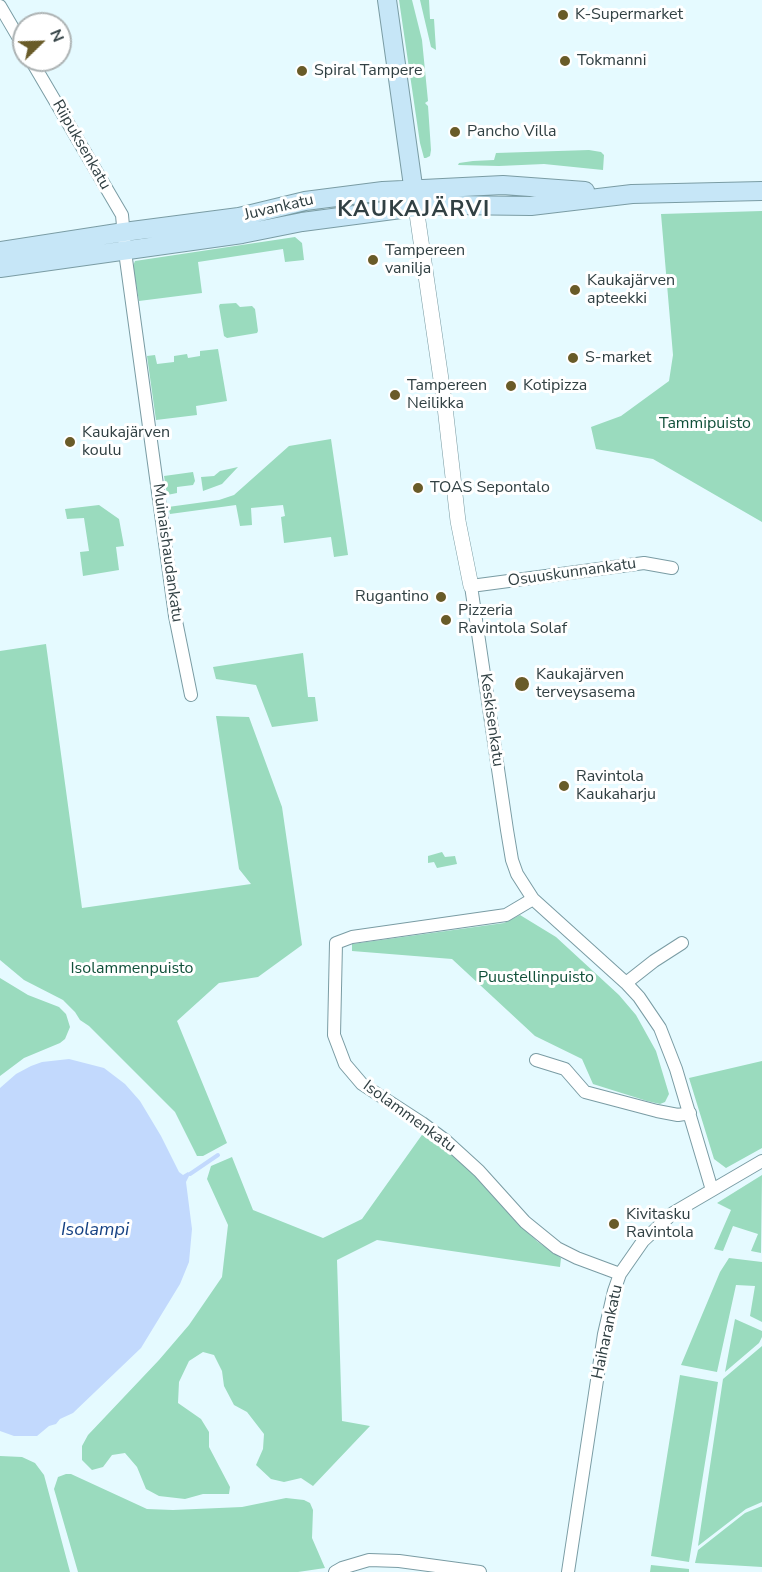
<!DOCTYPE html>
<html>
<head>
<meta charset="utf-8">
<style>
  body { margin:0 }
  #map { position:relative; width:762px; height:1572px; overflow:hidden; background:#e5faff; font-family:"Nunito Sans",sans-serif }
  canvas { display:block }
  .north { position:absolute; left:12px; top:12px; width:60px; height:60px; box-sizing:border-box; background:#fff; border:2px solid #adb3b4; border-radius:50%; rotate:67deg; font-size:16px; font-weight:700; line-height:24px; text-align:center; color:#314043 }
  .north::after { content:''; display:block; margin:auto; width:21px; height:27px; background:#695b28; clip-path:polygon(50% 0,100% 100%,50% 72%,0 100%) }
</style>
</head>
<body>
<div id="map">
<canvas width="762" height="1572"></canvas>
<div class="north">N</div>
</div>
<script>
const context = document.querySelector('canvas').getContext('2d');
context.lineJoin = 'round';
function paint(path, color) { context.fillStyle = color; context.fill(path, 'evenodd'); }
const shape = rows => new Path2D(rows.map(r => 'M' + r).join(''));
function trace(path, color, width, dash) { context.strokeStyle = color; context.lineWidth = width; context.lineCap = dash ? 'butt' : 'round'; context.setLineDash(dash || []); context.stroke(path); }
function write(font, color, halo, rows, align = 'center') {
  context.font = font + ' "Nunito Sans",sans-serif'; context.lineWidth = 6; context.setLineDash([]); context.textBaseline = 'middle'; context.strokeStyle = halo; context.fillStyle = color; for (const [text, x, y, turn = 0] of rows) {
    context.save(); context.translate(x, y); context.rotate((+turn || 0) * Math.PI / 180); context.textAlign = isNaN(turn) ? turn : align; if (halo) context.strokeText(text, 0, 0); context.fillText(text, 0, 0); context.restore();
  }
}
const green = shape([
  [399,0,412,0,422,40,428,101,425,103,428,106,431,150,430,156,426,158,424,158,420,143],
  [420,0,429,0,430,19,434,19,436,50,431,47],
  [589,150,601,152,604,155,603,170,544,164,499,166,458,165,459,163,473,161,494,160,496,153],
  [762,211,762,522,653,459,596,449,591,427,621,416,669,381,673,355,661,214],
  [295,237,302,243,304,260,285,262,283,249,198,262,202,293,139,301,133,266,135,261],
  [236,303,240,307,252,306,255,309,258,331,257,333,227,338,224,336,219,306,220,304],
  [218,349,227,401,196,406,197,415,156,420,147,356,155,355,157,364,174,362,174,356,187,354,188,358,200,356,200,351],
  [331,439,348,555,334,557,331,537,284,543,281,517,285,516,283,505,251,508,252,525,240,526,236,505,170,514,168,507,219,500,234,495,289,446],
  [238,467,222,484,203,491,201,477,214,476,220,471],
  [193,472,195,481,193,485,177,487,177,493,167,495,164,476],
  [99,505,119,519,124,546,116,547,119,570,83,576,80,552,89,551,84,518,67,519,65,509],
  [46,644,82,908,251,884,239,869,216,716,249,717,282,807,302,945,258,977,219,983,177,1021,227,1143,203,1156,197,1156,175,1112,89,1026,80,1020,75,1012,63,1000,24,980,0,960,0,651],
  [303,653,308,697,315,697,318,721,272,727,256,685,216,679,213,667],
  [442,852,445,857,455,856,457,864,437,868,434,862,428,863,428,856],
  [520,915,556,937,619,995,636,1015,656,1051,669,1094,665,1102,660,1104,647,1101,593,1084,582,1059,535,1036,452,959,352,951,352,944,504,923],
  [0,978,28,995,59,1007,66,1014,70,1027,65,1039,60,1043,24,1058,0,1076],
  [762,1061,762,1148,726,1168,714,1159,689,1078],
  [424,1132,462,1162,517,1223,538,1242,561,1258,560,1267,377,1240,337,1260,342,1421,370,1426,313,1486,301,1478,284,1482,271,1479,256,1465,263,1449,264,1434,247,1412,234,1405,224,1386,222,1371,214,1355,203,1352,189,1361,179,1382,178,1403,201,1419,209,1432,209,1447,230,1487,229,1494,203,1494,185,1499,159,1496,146,1489,137,1467,125,1453,112,1455,103,1467,92,1470,82,1460,82,1446,88,1435,159,1360,189,1325,222,1277,228,1225,207,1179,211,1166,232,1157,253,1210,323,1238,362,1219],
  [762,1175,761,1253,751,1251,758,1234,733,1226,723,1251,714,1249,731,1210,717,1203],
  [729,1258,762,1262,762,1322,750,1316,755,1286,736,1285,717,1372,681,1365,720,1272],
  [735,1319,762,1331,762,1337,759,1343,725,1372],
  [762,1346,762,1502,746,1509,698,1546,723,1379],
  [680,1375,718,1382,689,1562,651,1556],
  [0,1456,22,1457,35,1463,44,1475,70,1572,0,1572],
  [66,1474,71,1474,147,1509,173,1510,242,1507,286,1498,304,1500,310,1503,313,1510,312,1538,325,1568,298,1572,78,1572,54,1489,58,1477],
  [762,1506,762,1567,695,1563,698,1550,745,1513],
  [651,1565,689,1569,689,1572,650,1572]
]);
const water = shape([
  [69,1059,104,1068,125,1084,140,1101,161,1136,179,1172,183,1175,188,1172,190,1174,186,1182,192,1229,189,1262,180,1284,141,1348,73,1413,60,1419,56,1424,49,1426,37,1436,14,1436,0,1431,0,1088,16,1074,31,1066,42,1062]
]);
const stream = shape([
  [190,1174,218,1155]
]);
const minor = shape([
  [0,6,24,47],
  [31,60,122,215,126,259,175,616,191,695],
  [672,568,644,563,471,586,507,830,512,860,517,874,533,899,626,983,639,997,660,1028,676,1069,712,1190],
  [533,899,506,915,352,937,336,943,334,1035,345,1064,362,1084,422,1123,445,1140,479,1171,525,1222,557,1248,577,1258,620,1274],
  [626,983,654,961,682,943],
  [536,1060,565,1069,585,1092,657,1111,678,1115,690,1113],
  [335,1572,342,1568,369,1560,399,1561,480,1572],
  [568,1572,604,1334,614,1291,620,1274,643,1241,673,1213,762,1161]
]);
const tertiary = shape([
  [416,207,445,407,458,521,471,586]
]);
const secondary = shape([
  [387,0,415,200],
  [0,251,124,232,239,217,305,201,383,191,503,185,585,191],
  [0,268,242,234,302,222,416,207,447,205,531,206,632,194,762,191]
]);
const markers = [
  [563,15,6,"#695b28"],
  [565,61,6,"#695b28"],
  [302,71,6,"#695b28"],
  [455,132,6,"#695b28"],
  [373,260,6,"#695b28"],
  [575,290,6,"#695b28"],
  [573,358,6,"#695b28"],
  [511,386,6,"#695b28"],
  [395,395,6,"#695b28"],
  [70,442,6,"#695b28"],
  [418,488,6,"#695b28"],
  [441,597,6,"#695b28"],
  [446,620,6,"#695b28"],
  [522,684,8,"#695b28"],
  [564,786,6,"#695b28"],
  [614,1224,6,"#695b28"]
];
const poiNames = [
  ["K-Supermarket",575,15],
  ["Tokmanni",577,61],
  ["Spiral Tampere",314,71],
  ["Pancho Villa",467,132],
  ["Tampereen",385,251],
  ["vanilja",385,269],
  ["Kaukajärven",587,281],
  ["apteekki",587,299],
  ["S-market",585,358],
  ["Tampereen",407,386],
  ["Neilikka",407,404],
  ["Kotipizza",523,386],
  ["Kaukajärven",82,433],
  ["koulu",82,451],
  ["TOAS Sepontalo",430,488],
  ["Rugantino",429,597,"right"],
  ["Pizzeria",458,611],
  ["Ravintola Solaf",458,629],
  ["Kaukajärven",536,675],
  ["terveysasema",536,693],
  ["Ravintola",576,777],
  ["Kaukaharju",576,795],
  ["Kivitasku",626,1215],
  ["Ravintola",626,1233]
];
const streetNames = [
  ["Riipuksenkatu",81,145,60],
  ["Juvankatu",279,208,-13],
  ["Muinaishaudankatu",167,553,82],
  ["Osuuskunnankatu",572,573,-8],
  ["Keskisenkatu",491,720,82],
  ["Isolammenkatu",409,1117,36],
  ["Haiharankatu",608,1332,-78]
];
const parkNames = [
  ["Tammipuisto",705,424],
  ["Isolammenpuisto",132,969],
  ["Puustellinpuisto",536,978]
];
const waterNames = [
  ["Isolampi",95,1231]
];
const districtNames = [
  ["KAUKAJÄRVI",414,211]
];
paint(green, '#9adbbe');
paint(water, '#c2d9fd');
trace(stream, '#c2d9fd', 4);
trace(minor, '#7a9ca4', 14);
trace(tertiary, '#7a9ca4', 16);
trace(secondary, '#7a9ca4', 20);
trace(minor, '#fff', 12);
trace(tertiary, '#fff', 15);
trace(secondary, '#c6e6f7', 18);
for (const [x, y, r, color] of markers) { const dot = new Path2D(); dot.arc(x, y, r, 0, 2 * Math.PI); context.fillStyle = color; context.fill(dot); trace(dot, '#fff', 2); }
write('16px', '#314043', '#fff', poiNames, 'left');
write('16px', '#314043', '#fff', streetNames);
write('16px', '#11503a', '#fff', parkNames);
write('italic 18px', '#154183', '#fff', waterNames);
context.letterSpacing = '1.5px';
write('bold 22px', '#314043', '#fff', districtNames);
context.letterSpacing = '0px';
</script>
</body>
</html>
